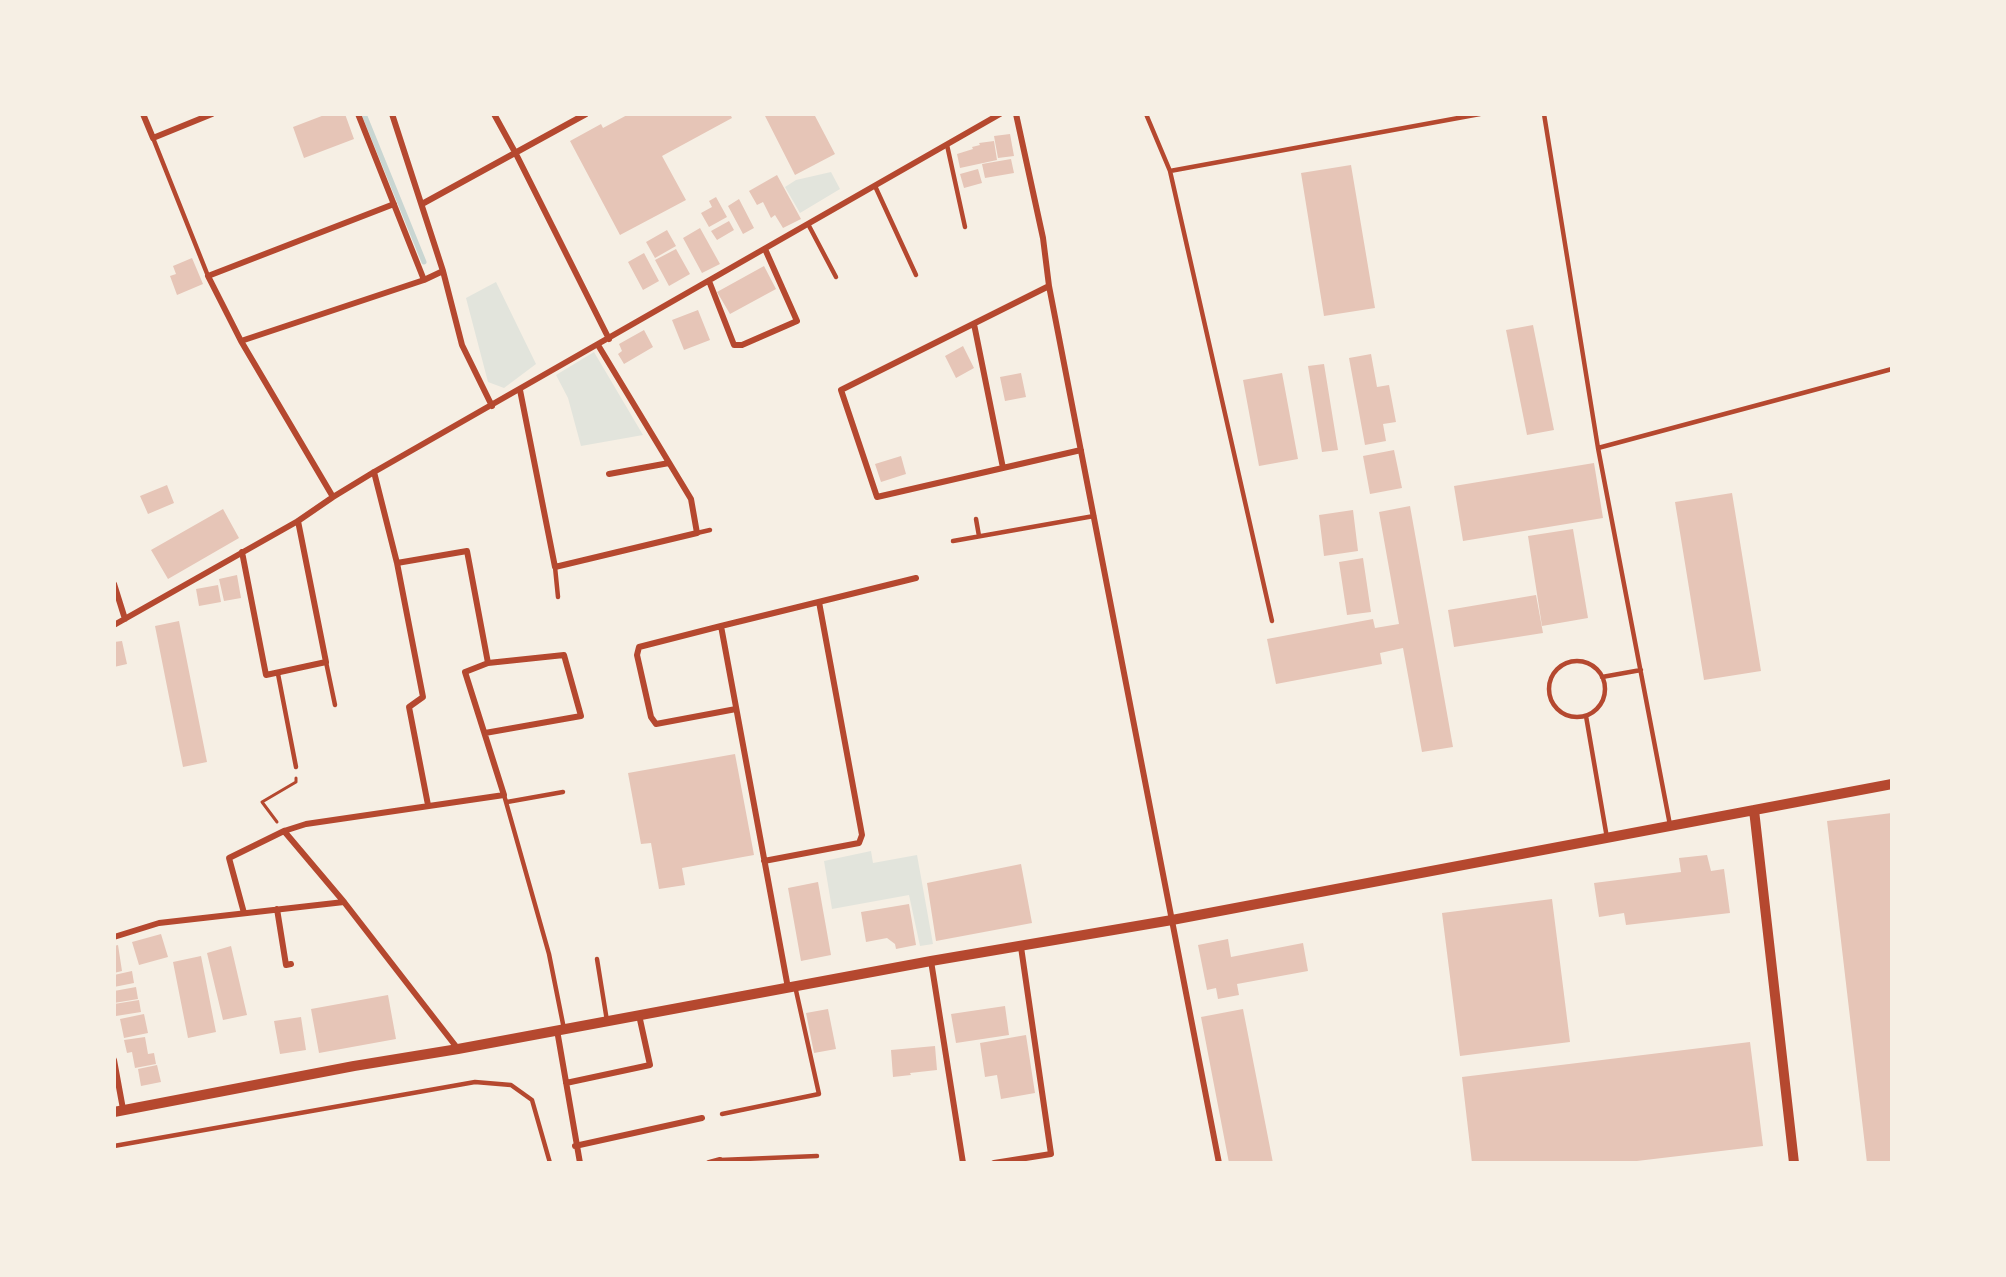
<!DOCTYPE html>
<html>
<head>
<meta charset="utf-8">
<style>
  body { margin:0 }
  #map { position:relative; width:2006px; height:1277px; overflow:hidden; background:#f6efe4; font-family:"DejaVu Sans",sans-serif }
  canvas { display:block }
  .frame { position:absolute; inset:0; border:116px solid #f6efe4; pointer-events:none }
</style>
</head>
<body>
<div id="map">
<canvas width="2006" height="1277"></canvas>
<div class="frame"></div>
</div>
<script>
const context = document.querySelector('canvas').getContext('2d');
context.lineJoin = 'round';
function paint(path, color) { context.fillStyle = color; context.fill(path, 'evenodd'); }
const shape = rows => new Path2D(rows.map(r => 'M' + r).join(''));
function trace(path, color, width, dash) { context.strokeStyle = color; context.lineWidth = width; context.lineCap = dash ? 'butt' : 'round'; context.setLineDash(dash || []); context.stroke(path); }
const green = shape([
  [831,172,840,189,800,213,785,187,796,180],
  [496,282,536,364,504,388,488,382,466,298],
  [594,352,643,435,581,446,568,398,556,375],
  [871,851,873,863,917,855,933,944,920,946,909,895,832,909,824,861]
]);
const stream = shape([
  [364,114,424,262]
]);
const building = shape([
  [327,114,345,114,354,139,304,158,293,127],
  [629,114,730,114,732,118,662,156,686,200,620,235,570,141,601,124,603,128],
  [764,114,814,114,835,154,795,175],
  [1010,134,1014,156,998,158,994,136],
  [994,141,997,160,960,168,957,154,973,149,972,147,980,145,979,143],
  [1011,159,1014,173,985,178,982,164],
  [1351,165,1375,308,1324,316,1301,173],
  [978,169,982,183,964,188,960,174],
  [777,175,801,219,783,228,775,215,771,218,763,202,757,205,749,191],
  [716,197,727,217,709,227,701,213,712,207,709,201],
  [739,199,754,228,743,234,728,206],
  [729,221,734,230,717,240,711,231],
  [700,228,720,264,702,273,683,238],
  [667,230,676,246,655,258,646,242],
  [676,249,690,274,669,286,655,260],
  [644,253,659,281,643,290,628,262],
  [192,258,203,284,177,295,170,276,176,274,173,266],
  [764,266,776,289,730,314,717,292],
  [698,310,710,340,684,350,672,320],
  [1533,325,1554,430,1527,435,1506,330],
  [644,330,653,347,624,364,618,354,622,351,619,344],
  [963,346,974,368,956,378,945,356],
  [1371,354,1377,387,1389,385,1396,422,1383,424,1386,441,1365,445,1349,358],
  [1324,364,1338,450,1322,452,1308,366],
  [1021,373,1026,397,1005,401,1000,377],
  [1282,373,1298,459,1259,466,1243,380],
  [1394,450,1402,488,1370,494,1363,456],
  [901,456,906,474,881,482,875,464],
  [1594,463,1603,518,1463,541,1454,486],
  [167,485,174,503,148,514,140,496],
  [1732,493,1761,671,1704,680,1675,502],
  [1410,506,1453,747,1422,752,1403,648,1380,653,1382,664,1276,684,1267,639,1373,619,1375,628,1399,624,1379,512],
  [223,509,239,538,168,579,151,550],
  [1353,510,1358,551,1324,556,1319,515],
  [1573,529,1588,618,1542,626,1528,536],
  [1363,558,1371,612,1347,615,1339,562],
  [237,575,241,598,224,601,219,579],
  [218,585,221,602,199,606,196,589],
  [1536,595,1543,633,1454,647,1448,610],
  [179,621,207,762,183,767,155,626],
  [122,641,127,664,114,667,114,642],
  [735,754,754,855,682,868,685,885,659,889,651,843,641,844,628,773],
  [1892,813,1892,1163,1867,1163,1827,821],
  [1707,855,1711,871,1724,869,1730,913,1626,925,1624,913,1599,917,1594,883,1681,872,1679,858],
  [1021,864,1032,923,936,941,927,883],
  [818,882,831,955,801,961,788,888],
  [1552,899,1570,1042,1460,1056,1442,913],
  [909,904,916,945,896,949,895,944,887,938,866,942,861,912],
  [161,934,168,957,139,965,132,942],
  [1228,939,1231,957,1303,943,1308,971,1237,984,1239,995,1218,999,1216,988,1207,990,1198,945],
  [118,945,122,971,114,973,114,946],
  [231,946,247,1015,223,1020,207,953],
  [201,956,216,1032,188,1038,173,962],
  [132,971,134,983,114,987,114,975],
  [136,987,138,999,114,1003,114,991],
  [388,995,396,1039,319,1053,311,1009],
  [139,1000,141,1012,116,1016,114,1004],
  [1005,1006,1009,1035,956,1043,951,1014],
  [828,1009,836,1049,814,1053,806,1013],
  [1243,1009,1273,1163,1229,1163,1201,1017],
  [144,1014,148,1033,124,1038,120,1019],
  [301,1017,306,1050,280,1054,274,1021],
  [1026,1035,1035,1093,1001,1099,997,1075,985,1077,980,1043],
  [145,1037,148,1054,154,1053,156,1064,135,1068,132,1052,127,1053,124,1040],
  [1750,1042,1763,1146,1620,1163,1472,1163,1462,1077],
  [935,1046,937,1070,910,1073,911,1075,893,1077,891,1050],
  [157,1065,161,1082,141,1086,138,1069]
]);
const path = shape([
  [277,822,262,802,296,782,296,778]
]);
const service = shape([
  [1146,114,1170,171,1272,621],
  [1544,114,1598,448,1670,825],
  [153,138,208,276],
  [947,145,965,227],
  [1170,171,1480,114],
  [875,186,916,275],
  [808,224,836,277],
  [1598,448,1892,369],
  [976,519,979,536],
  [697,533,710,530],
  [953,541,1094,516],
  [555,567,558,597],
  '1549 689a28 28 0 1 1 56 0a28 28 0 1 1-56 0Z',
  [326,662,335,705],
  [278,674,296,767],
  [1602,677,1641,670],
  [1586,716,1607,838],
  [504,795,549,954,564,1029],
  [507,802,563,792],
  [597,959,607,1021],
  [722,1114,819,1094,795,986],
  [114,1146,475,1082,511,1085,532,1100,550,1163],
  [720,1160,817,1156]
]);
const minor = shape([
  [143,114,153,138,212,114],
  [358,114,424,280],
  [392,114,443,271,462,345,492,406],
  [494,114,516,154,609,339],
  [1016,114,1043,238,1049,286,1219,1163],
  [422,204,586,114],
  [709,281,734,345,742,345,797,321,765,249],
  [1049,286,841,390,877,497,1081,450],
  [974,324,1003,468],
  [241,341,424,280,443,271],
  [520,390,555,567,697,533,691,499,598,345],
  [609,474,669,463],
  [333,497,241,341,208,276,394,204],
  [242,552,266,675,326,662,298,521],
  [397,563,423,697,409,707,428,805],
  [114,584,125,619],
  [114,625,298,521,333,497,374,472,1000,114],
  [721,626,639,647,637,655,651,717,656,724,736,709],
  [485,733,581,716,564,655,488,663],
  [284,831,344,902,458,1049],
  [764,861,859,843,862,835,819,602],
  [277,909,286,965,291,964],
  [244,913,229,858,284,831,306,824,504,795,465,672,488,663,467,551,397,563,374,472],
  [114,937,159,923,344,902],
  [931,961,963,1163],
  [788,988,721,626,916,578],
  [557,1030,580,1163],
  [114,1060,123,1109],
  [566,1083,650,1065,639,1015],
  [575,1146,702,1118],
  [709,1163,720,1160,720,1163],
  [994,1163,1051,1154,1021,947]
]);
const tertiary = shape([
  [1754,810,1794,1163],
  [114,1112,354,1066,458,1049,931,961,1172,920,1892,784]
]);
paint(green, '#e2e4dc');
trace(stream, '#c9d6d2', 5);
paint(building, '#e6c5b7');
trace(path, '#b5482f', 3);
trace(service, '#b5482f', 4.5);
trace(minor, '#b5482f', 6);
trace(tertiary, '#b5482f', 10);
</script>
</body>
</html>
